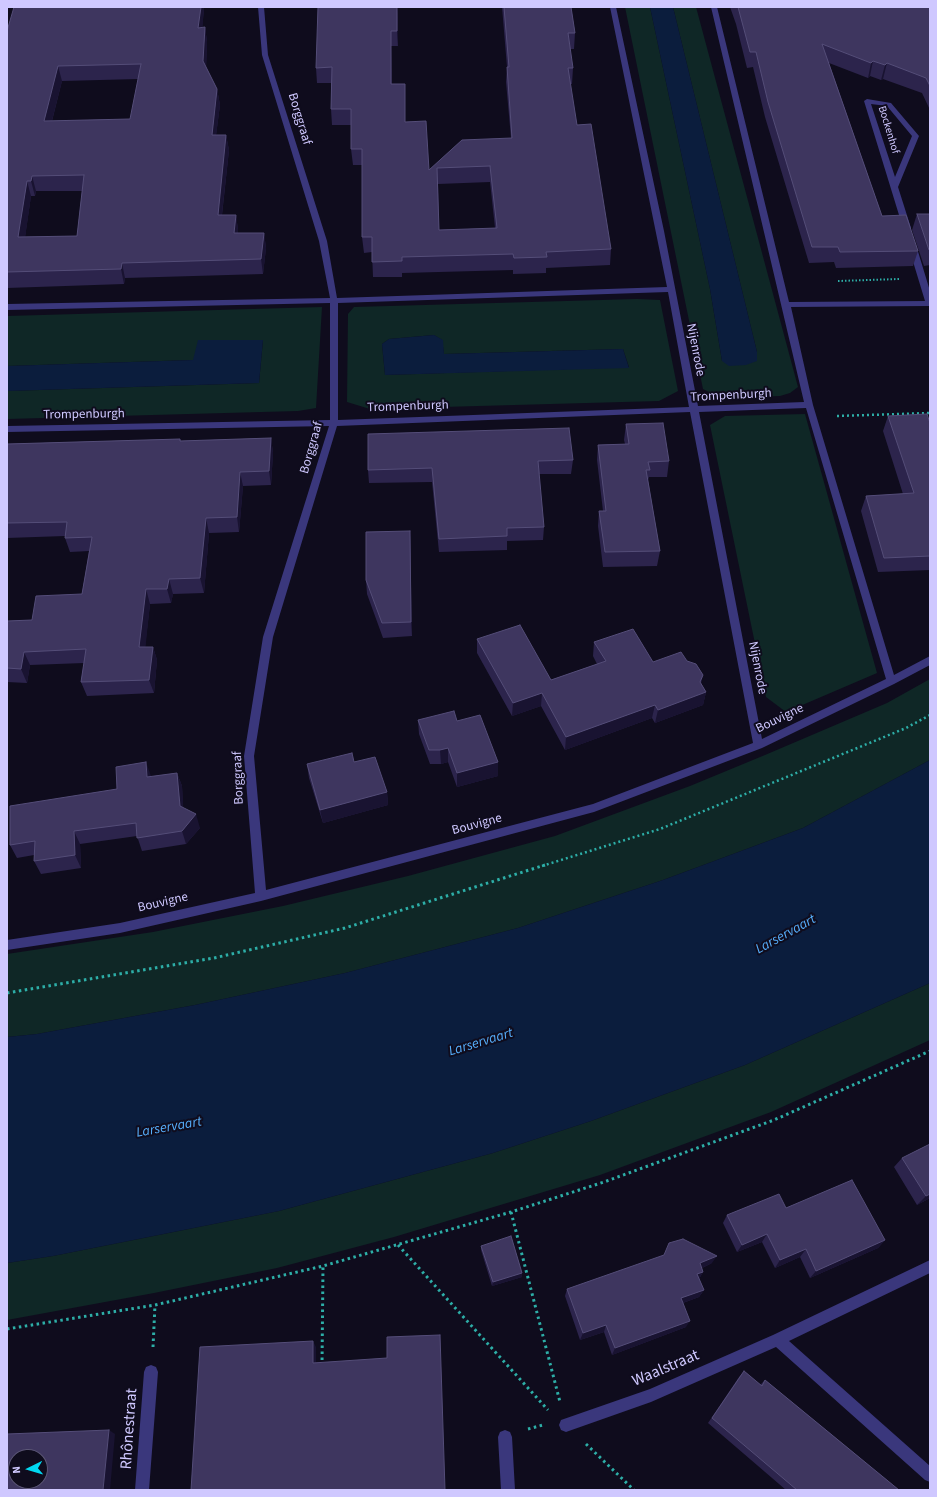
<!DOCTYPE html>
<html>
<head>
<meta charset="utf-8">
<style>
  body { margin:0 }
  #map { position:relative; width:937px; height:1497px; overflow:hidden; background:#0f0c1d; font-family:"Source Sans 3",sans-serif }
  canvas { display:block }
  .frame { position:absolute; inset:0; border:8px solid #cfc8ff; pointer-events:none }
  .north { position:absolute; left:8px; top:1449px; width:40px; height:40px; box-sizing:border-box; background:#0f0c1d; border:1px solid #5c5777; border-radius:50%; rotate:265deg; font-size:11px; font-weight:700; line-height:16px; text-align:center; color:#cfc8ff }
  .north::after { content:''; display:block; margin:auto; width:14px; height:18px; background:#01d8f2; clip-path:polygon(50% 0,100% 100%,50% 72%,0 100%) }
</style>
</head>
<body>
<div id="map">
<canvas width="937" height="1497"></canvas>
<div class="frame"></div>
<div class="north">N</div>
</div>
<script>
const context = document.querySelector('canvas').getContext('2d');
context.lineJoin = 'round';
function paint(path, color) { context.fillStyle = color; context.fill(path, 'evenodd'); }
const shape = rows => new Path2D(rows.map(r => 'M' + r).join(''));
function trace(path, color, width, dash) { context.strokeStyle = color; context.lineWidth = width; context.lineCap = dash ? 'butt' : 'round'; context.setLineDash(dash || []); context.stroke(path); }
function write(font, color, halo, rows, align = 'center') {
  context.font = font + ' "Source Sans 3",sans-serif'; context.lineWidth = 4; context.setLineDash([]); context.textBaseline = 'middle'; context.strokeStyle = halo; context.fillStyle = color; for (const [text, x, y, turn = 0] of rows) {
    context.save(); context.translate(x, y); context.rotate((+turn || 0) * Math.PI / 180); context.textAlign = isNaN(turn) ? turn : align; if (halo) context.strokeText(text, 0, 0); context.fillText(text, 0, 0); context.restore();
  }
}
const green = shape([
  [625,7,650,7,710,289,722,361,757,352,673,7,696,7,798,387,790,393,780,396,721,398,703,389],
  [637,299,660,300,678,391,659,401,370,409,347,402,348,314,354,307],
  [434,335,442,340,444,354,623,349,629,367,385,375,382,344,389,339],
  [322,307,316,408,298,411,7,419,7,391,259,383,263,340,193,360,7,366,7,316],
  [805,414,877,673,786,712,766,697,710,425,725,416],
  [930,679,930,760,803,828,663,880,518,928,345,973,195,1005,37,1034,7,1037,7,954,153,932,283,906,408,876,555,836,690,786,765,755,887,703],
  [930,983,930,1040,771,1112,600,1175,394,1237,277,1268,154,1293,7,1320,7,1263,53,1256,279,1211,493,1153,591,1121,745,1065]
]);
const water = shape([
  [650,7,673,7,757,352,757,361,746,365,729,366,722,361,710,289],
  [434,335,443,340,444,354,623,349,629,368,385,375,382,344,389,339],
  [198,340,263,340,259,383,7,391,7,366,193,360],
  [930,760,930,983,745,1065,591,1121,493,1153,279,1211,53,1256,7,1263,7,1037,37,1034,195,1005,345,973,518,928,663,880,803,828]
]);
const pathFar2 = shape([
  [838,281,899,279]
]);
const pathFar1 = shape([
  [837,416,930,413],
  [542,866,660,829,906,728,930,715]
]);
const path = shape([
  [7,993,214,958,345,928,545,865],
  [511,1212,560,1402],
  [398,1245,548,1410],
  [7,1329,155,1305,323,1266,511,1212,604,1182,774,1120,930,1051],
  [153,1347,155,1305],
  [322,1366,323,1266],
  [528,1429,543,1425],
  [586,1444,634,1490]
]);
const minor = shape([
  [258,7,264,7,268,55,327,241,337,298,667,287,610,7,616,7,664,231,698,406,804,402,711,7,717,7,789,302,925,301,908,245,912,243,916,245,930,291,930,306,791,307,813,405,894,675,930,656,930,665,894,684,762,748,594,812,261,901,120,933,7,950,7,940,120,923,255,893,244,756,263,637,329,426,7,432,7,426,330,420,330,303,7,310,7,304,330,298,319,241,262,55,258,7],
  [668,292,689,407,338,420,338,303,668,292],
  [806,408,886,679,762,739,699,412,806,408],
  [690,412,753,743,593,804,266,890,254,756,273,637,337,426,690,412],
  [867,99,891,103,919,136,898,187,911,228,910,230,904,230,903,228,864,101,867,99],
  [871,104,887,106,912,136,895,177,871,104],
  [930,1260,930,1273,789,1341,930,1466,930,1482,925,1480,776,1347,651,1402,566,1432,561,1430,559,1425,561,1420,650,1389,773,1335,930,1260],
  [151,1365,156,1367,158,1372,149,1490,135,1490,144,1372,146,1367,151,1365],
  [505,1430,510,1432,512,1437,515,1490,501,1490,498,1437,500,1432,505,1430]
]);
const wall = shape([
  [397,7,398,46,391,46,392,84,405,84,405,122,429,170,511,138,506,82,507,67,502,7,571,7,575,33,574,49,570,49,573,68,572,84,570,84,577,125,611,249,610,265,546,268,546,273,513,274,513,270,402,273,402,277,373,277,372,252,364,253,362,237,362,165,353,165,351,149,351,125,332,125,331,109,331,83,317,83,316,68],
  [490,182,495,228,439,230,438,184],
  [730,7,930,7,930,110,922,93,883,79,881,80,870,76,868,78,829,63,882,216,918,251,913,266,836,268,834,262,809,263,765,117,753,67,747,68,736,24],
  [204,9,202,28,205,27,207,42,206,67,217,89,220,105,216,135,226,135,229,150,222,215,236,215,238,230,238,233,264,233,266,248,263,274,125,278,124,284,7,288,7,31],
  [138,79,130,119,52,121,62,81],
  [36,191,82,191,77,236,25,237,31,196,35,196],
  [917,214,930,214,930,265,924,266,912,230],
  [888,416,930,423,930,570,878,572,861,511,866,496,903,494,883,431],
  [626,424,669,461,667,477,649,477,648,480,660,551,657,566,603,567,598,526,599,511,603,511,597,460,598,445,625,444,624,440],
  [368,434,573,460,571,474,539,474,544,527,543,540,507,541,507,550,439,552,432,482,369,483,368,470],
  [271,438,273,453,271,485,243,486,239,532,209,533,204,593,173,594,171,603,150,604,145,647,153,647,157,660,154,693,87,696,81,682,84,663,30,665,27,683,7,682,7,621,32,620,82,594,89,551,70,552,65,538,65,536,7,538,7,444,180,439,181,441],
  [410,531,412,636,383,638,367,594,366,580],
  [477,639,551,680,597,664,593,656,594,642,653,662,687,661,703,675,701,683,706,692,703,705,655,723,652,718,565,750,541,706,512,716,477,653],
  [418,720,457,721,498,762,498,776,457,787,448,762,441,764,430,764,419,734],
  [354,762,387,792,388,805,323,823,309,778,307,764],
  [177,773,182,786,183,808,200,828,186,844,142,851,137,836,80,844,81,868,41,874,34,861,34,855,17,858,10,845,117,789,151,777],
  [902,1158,930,1198,917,1205,894,1167],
  [786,1208,885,1240,878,1248,810,1278,800,1257,775,1268,762,1242,737,1252,723,1223,727,1215],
  [481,1246,522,1273,522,1277,492,1286,481,1250],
  [712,1263,702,1268,703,1272,699,1279,704,1290,699,1297,683,1303,686,1327,612,1355,604,1332,580,1340,565,1296,567,1289],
  [744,1371,760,1385,765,1380,899,1490,786,1490,708,1423,739,1377]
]);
const shadedWall = shape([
  [201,7,204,7,204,9,201,43,198,28],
  [397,7,398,17,398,46,397,31],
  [205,27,207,42,206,76,203,61],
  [391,31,391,46,392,100,391,84],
  [873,61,870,76,868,78,871,63],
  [887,63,883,79,881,80,885,65],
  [58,66,62,81,48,136,44,121],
  [217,89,220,105,214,151,212,135],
  [226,135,229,150,220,231,218,215],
  [32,176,36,191,35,196,31,181],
  [27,181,31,196,23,252,18,237],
  [236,215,238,230,237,248,234,233],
  [264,233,266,248,263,274,261,259],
  [122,263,125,278,124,284,121,269],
  [271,438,273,453,271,485,269,471],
  [240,472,243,486,239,532,237,517],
  [206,518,209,533,204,593,200,578],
  [410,531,410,546,412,636,411,622],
  [169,579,173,594,171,603,167,589],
  [146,589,150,604,144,661,139,647],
  [153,647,157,660,154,693,149,680],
  [24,652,30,665,27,683,21,669],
  [703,675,700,689,706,692,703,705,655,723,658,710,700,682],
  [542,693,541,706,512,716,513,703],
  [655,705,652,718,565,750,566,737],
  [448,748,448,762,441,764,440,750],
  [146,762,151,776,152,791,147,777],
  [498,762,498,776,457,787,457,773],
  [177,773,182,786,184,819,180,806],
  [387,792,388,805,323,823,320,810],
  [196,814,200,828,186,844,182,831],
  [74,831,80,844,81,868,75,855],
  [930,1194,930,1198,917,1205,926,1196],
  [767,1234,762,1242,737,1252,742,1245],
  [885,1240,878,1248,810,1278,816,1271],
  [806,1249,800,1257,775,1268,780,1260],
  [717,1256,712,1263,696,1271,700,1263],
  [703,1272,699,1279,697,1274],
  [522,1273,522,1277,492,1286,493,1282],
  [704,1290,699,1297,677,1305,681,1298],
  [690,1321,686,1327,612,1355,615,1348],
  [606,1325,604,1332,580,1340,583,1333],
  [440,1335,440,1341,445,1490],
  [313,1341,316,1347,316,1368,313,1363],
  [109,1430,115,1434,110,1490,103,1490]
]);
const building = shape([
  [14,7,201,7,198,28,205,27,203,61,217,89,212,135,226,135,218,215,236,215,234,233,264,233,261,259,122,263,121,269,7,272,7,31,14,7],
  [141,64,130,119,44,121,58,66,141,64],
  [84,175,77,236,18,237,27,181,31,181,32,176,84,175],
  [318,7,397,7,397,31,391,31,391,84,405,84,405,122,426,121,429,170,462,140,512,138,507,67,509,67,504,7,571,7,575,33,568,33,573,68,568,68,577,125,591,124,611,249,546,252,547,257,514,258,513,254,402,257,402,261,372,262,372,237,362,237,362,149,351,149,351,109,331,109,332,67,316,68,318,7],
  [490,166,497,228,439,230,437,168,490,166],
  [738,7,930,7,930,86,926,78,887,63,885,65,873,61,871,63,822,44,882,216,906,215,918,251,840,252,838,247,812,247,768,102,756,52,750,52,738,7],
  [917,214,930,214,930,250,929,250,917,214],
  [927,414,930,423,930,556,884,558,866,496,914,493,888,416,927,414],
  [663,423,669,461,648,462,650,470,646,470,660,551,605,552,599,511,606,511,598,445,629,444,626,424,663,423],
  [569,428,573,460,538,461,544,527,507,528,507,536,439,539,432,468,368,470,368,434,569,428],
  [271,438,269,471,240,472,237,517,206,518,200,578,169,579,167,589,146,589,139,647,153,647,149,680,81,682,86,649,24,652,21,669,7,668,7,621,32,620,36,596,82,594,92,537,65,538,67,522,7,523,7,444,180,439,180,441,271,438],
  [410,531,411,622,382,623,366,580,366,532,410,531],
  [520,625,551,680,606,661,594,642,633,629,653,662,681,652,687,661,696,664,703,675,700,682,706,692,658,710,655,705,566,737,542,693,513,703,477,639,520,625],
  [454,711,457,721,480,715,498,762,457,773,448,748,440,750,429,750,418,720,454,711],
  [352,753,354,762,375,757,387,792,320,810,307,764,352,753],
  [146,762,147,777,177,773,180,806,196,814,182,831,137,838,136,823,74,831,75,855,34,861,35,841,10,845,10,806,117,789,116,767,146,762],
  [930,1144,930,1194,926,1196,902,1158,930,1144],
  [852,1180,885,1240,816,1271,806,1249,780,1260,767,1234,742,1245,727,1215,779,1194,786,1208,852,1180],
  [511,1236,522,1273,493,1282,481,1246,511,1236],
  [683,1239,717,1256,700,1263,703,1272,697,1274,704,1290,681,1298,690,1321,615,1348,606,1325,583,1333,567,1289,664,1255,669,1243,683,1239],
  [440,1335,445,1490,191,1490,200,1347,313,1341,313,1363,387,1358,387,1337,440,1335],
  [744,1371,762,1386,765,1380,899,1490,797,1490,712,1418,744,1371],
  [109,1430,103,1490,7,1490,7,1434,109,1430],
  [16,1457,40,1457,40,1481,16,1481,16,1457]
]);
const farStreetnames = [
  ["Bockenhof",888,130,73]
];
const streetNames = [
  ["Borggraaf",299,119,73],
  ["Nijenrode",695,350,79],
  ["Trompenburgh",731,396,-3],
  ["Trompenburgh",408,407,-2],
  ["Trompenburgh",84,415,-1],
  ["Borggraaf",312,448,-74],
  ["Nijenrode",757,668,79],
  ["Bouvigne",780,719,-26],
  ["Borggraaf",239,778,-92],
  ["Bouvigne",477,825,-15],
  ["Bouvigne",163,903,-13]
];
const waterNames = [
  ["Larservaart",786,935,-29],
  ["Larservaart",481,1043,-17],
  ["Larservaart",169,1128,-10]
];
const nearStreetnames = [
  ["Waalstraat",666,1369,-23],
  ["Rhônestraat",130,1429,-86]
];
paint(green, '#0f2726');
paint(water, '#0b1d3d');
trace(pathFar2, '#2daea7', 2, [1.5, 2]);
trace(pathFar1, '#2daea7', 2.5, [2, 3]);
trace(path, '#2daea7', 3, [2.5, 3.5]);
paint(minor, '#3a377c');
paint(wall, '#2c244c');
paint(shadedWall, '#191331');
paint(building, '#3e365f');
trace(building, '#544d78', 1);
write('11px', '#cfc8ff', '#0f0c1d', farStreetnames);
write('13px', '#cfc8ff', '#0f0c1d', streetNames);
write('italic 14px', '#57b0fe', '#0f0c1d', waterNames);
write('16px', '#cfc8ff', '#0f0c1d', nearStreetnames);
</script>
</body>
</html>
